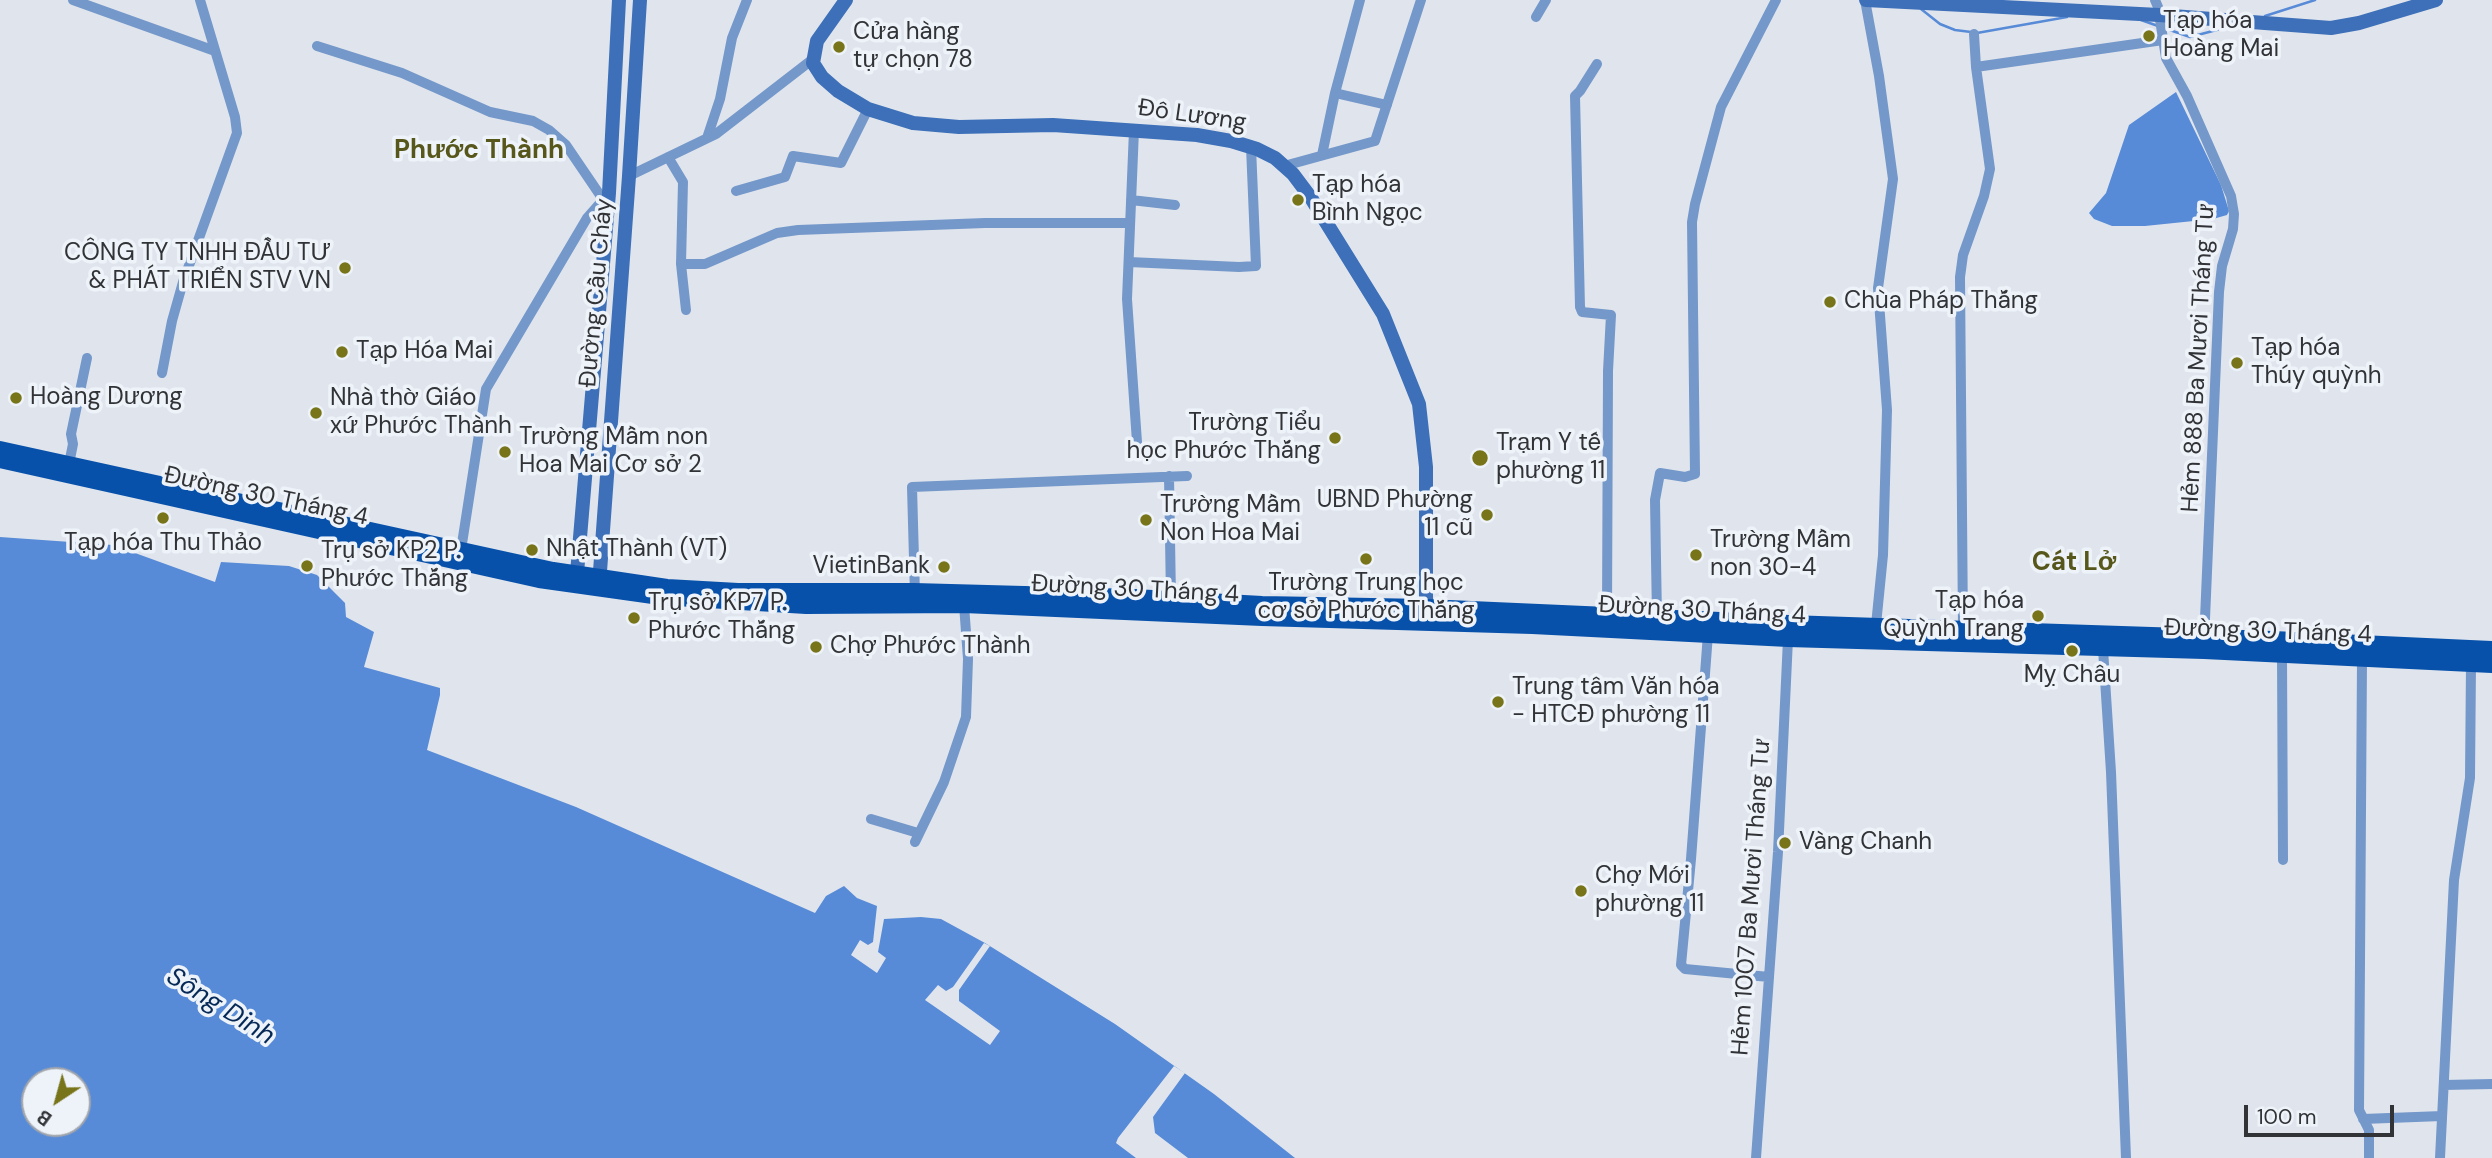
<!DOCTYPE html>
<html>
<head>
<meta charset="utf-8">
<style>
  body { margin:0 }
  #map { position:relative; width:2492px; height:1158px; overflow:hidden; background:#e0e5ed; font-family:"DM Sans",sans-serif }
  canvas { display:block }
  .north { position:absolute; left:21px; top:1067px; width:70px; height:70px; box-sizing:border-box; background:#eef3fa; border:2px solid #a2a6ac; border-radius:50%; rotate:216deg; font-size:19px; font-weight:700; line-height:28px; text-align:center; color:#313336 }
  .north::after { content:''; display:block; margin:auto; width:24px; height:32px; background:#777419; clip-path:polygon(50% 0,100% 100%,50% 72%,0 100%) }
  .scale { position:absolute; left:2244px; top:1105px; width:150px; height:32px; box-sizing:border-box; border:4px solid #313336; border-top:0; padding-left:9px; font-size:21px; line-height:24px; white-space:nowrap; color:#313336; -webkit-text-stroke:5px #eef3fa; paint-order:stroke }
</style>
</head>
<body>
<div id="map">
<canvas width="2492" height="1158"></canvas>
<div class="north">B</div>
<div class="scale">100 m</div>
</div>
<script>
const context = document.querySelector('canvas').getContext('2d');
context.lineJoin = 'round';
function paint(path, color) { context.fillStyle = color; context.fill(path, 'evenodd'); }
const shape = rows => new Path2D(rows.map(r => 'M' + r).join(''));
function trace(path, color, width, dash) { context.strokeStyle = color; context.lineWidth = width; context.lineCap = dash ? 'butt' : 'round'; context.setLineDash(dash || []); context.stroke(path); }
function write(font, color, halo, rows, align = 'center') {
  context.font = font + ' "DM Sans",sans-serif'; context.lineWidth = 7; context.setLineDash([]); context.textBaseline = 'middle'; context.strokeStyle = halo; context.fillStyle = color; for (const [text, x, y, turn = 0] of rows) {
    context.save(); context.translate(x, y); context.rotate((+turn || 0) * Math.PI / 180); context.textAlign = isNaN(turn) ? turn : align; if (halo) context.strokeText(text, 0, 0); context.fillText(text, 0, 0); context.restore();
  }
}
const water = shape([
  [2176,92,2221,185,2229,211,2227,215,2213,219,2145,226,2112,226,2094,219,2089,213,2106,193,2129,125],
  [0,537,113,545,215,582,221,562,289,566,317,575,345,603,346,617,374,632,364,667,440,688,440,695,427,750,576,807,815,913,826,896,844,886,857,898,877,906,873,942,868,945,860,940,851,955,877,973,886,958,878,952,884,919,921,917,941,919,985,943,1115,1024,1214,1094,1295,1158,0,1158],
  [35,1081,77,1081,77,1123,35,1123]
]);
const pier = shape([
  [984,943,990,946,959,990,959,1001,1000,1031,990,1045,925,1000,938,985,946,991,953,987],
  [1174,1066,1185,1073,1153,1117,1155,1133,1188,1158,1136,1158,1116,1143,1118,1138]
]);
const stream = shape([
  [1921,9,1940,24,1955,30,1971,32],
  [2265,16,2315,0],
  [2141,20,2158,26],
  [2164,28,2190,37,2228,27],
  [1977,33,2067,17]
]);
const street = shape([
  [73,0,215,51],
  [1360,0,1335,93,1387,105],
  [1865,0,1879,76,1893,179,1878,288,1887,410,1883,555,1876,625],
  [2155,0,2158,7,2166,58,2187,96,2231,196,2234,214,2233,229,2222,266,2219,292,2204,642],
  [1536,17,1546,0],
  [1974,34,1976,67],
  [317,46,402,73,490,112,533,121,549,130,566,145,602,198],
  [1597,64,1580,91,1575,96,1580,307,1582,312,1611,315,1608,371,1607,615],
  [1134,130,1127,299,1137,442],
  [707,138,720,99,732,38,747,0],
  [1322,155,1335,93],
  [668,157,683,182,681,264,705,264,777,233,798,230,985,223,1129,223],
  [1284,166,1375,141,1421,0],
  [629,176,716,134,813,59],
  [736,191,785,177,793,156,841,163,868,109],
  [1131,200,1175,205],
  [1129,262,1239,267,1256,266,1251,147],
  [681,264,686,310],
  [162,373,172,321,183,282,237,133,235,117,200,0],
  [69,464,73,444,71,434,87,358],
  [1169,476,1171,599],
  [461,550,486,389,587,218,609,193],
  [915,595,912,487,1187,476],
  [1657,618,1655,500,1660,473,1685,477,1695,474,1692,222,1695,204,1721,107,1776,0],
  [1963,629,1960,277,1963,255,1984,196,1990,169,1976,67,2163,40],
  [1708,634,1691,859,1681,965,1685,969,1769,977],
  [2103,649,2111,772,2126,1158],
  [2282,656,2283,860],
  [2362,659,2359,1110,2369,1130,2369,1158],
  [871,819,918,833],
  [915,842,944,782,966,717,968,659,964,605],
  [2444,1085,2492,1084],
  [2363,1119,2442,1116],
  [1756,1158,1778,852,1788,639],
  [2440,1158,2454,880,2470,778,2471,664]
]);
const secondary = shape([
  [846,0,817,41,813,63,822,77,838,91,868,109,913,123,959,127,1053,125,1197,135,1231,141,1257,149,1275,158,1293,174,1311,198,1383,314,1419,404,1426,467,1426,616],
  [1866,0,2159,15,2331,28,2359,23,2436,0],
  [576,585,609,193,619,0],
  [599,585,629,176,640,0]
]);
const primary = shape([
  [0,449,553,570,667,587,738,591,914,591,1134,597,1262,604,1426,607,1788,623,2273,639,2492,649],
  [0,460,539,580,660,597,806,606,964,605,1262,618,1532,626,1788,639,2204,651,2492,665]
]);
const markers = [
  [2149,36,7,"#777419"],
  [839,47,7,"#777419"],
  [1298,200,7,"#777419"],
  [345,268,7,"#777419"],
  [1830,302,7,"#777419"],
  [342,352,7,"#777419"],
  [2237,363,7,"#777419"],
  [16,398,7,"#777419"],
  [316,413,7,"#777419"],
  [1335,438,7,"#777419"],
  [505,452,7,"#777419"],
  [1480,458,9,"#777419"],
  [1487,515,7,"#777419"],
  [163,518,7,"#777419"],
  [1146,520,7,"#777419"],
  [532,550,7,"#777419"],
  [1696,555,7,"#777419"],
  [1366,559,7,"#777419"],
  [307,566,7,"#777419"],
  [944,567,7,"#777419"],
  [2038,616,7,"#777419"],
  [634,618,7,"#777419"],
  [816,647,7,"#777419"],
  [2072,651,7,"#777419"],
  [1498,702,7,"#777419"],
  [1785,843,7,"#777419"],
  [1581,891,7,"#777419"]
];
const poiNames = [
  ["Tạp hóa",2163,22],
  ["Hoàng Mai",2163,50],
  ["Cửa hàng",853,33],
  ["tự chọn 78",853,61],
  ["Tạp hóa",1312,186],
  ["Bình Ngọc",1312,214],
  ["CÔNG TY TNHH ĐẦU TƯ",331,254,"right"],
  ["& PHÁT TRIỂN STV VN",331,282,"right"],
  ["Chùa Pháp Thắng",1844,302],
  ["Tạp hóa",2251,349],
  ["Thúy quỳnh",2251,377],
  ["Tạp Hóa Mai",356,352],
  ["Hoàng Dương",30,398],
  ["Nhà thờ Giáo",330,399],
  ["xứ Phước Thành",330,427],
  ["Trường Tiểu",1321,424,"right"],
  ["học Phước Thắng",1321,452,"right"],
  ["Trường Mầm non",519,438],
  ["Hoa Mai Cơ sở 2",519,466],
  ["Trạm Y tế",1496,444],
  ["phường 11",1496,472],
  ["UBND Phường",1473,501,"right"],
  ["11 cũ",1473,529,"right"],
  ["Trường Mầm",1160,506],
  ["Non Hoa Mai",1160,534],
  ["Trường Mầm",1710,541],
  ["non 30-4",1710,569],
  ["Tạp hóa Thu Thảo",163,544,"center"],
  ["Nhật Thành (VT)",546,550],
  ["Trụ sở KP2 P.",321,552],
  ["Phước Thắng",321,580],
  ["VietinBank",930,567,"right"],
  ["Trường Trung học",1366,584,"center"],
  ["cơ sở Phước Thắng",1366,612,"center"],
  ["Tạp hóa",2024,602,"right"],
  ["Quỳnh Trang",2024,630,"right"],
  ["Trụ sở KP7 P.",648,604],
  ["Phước Thắng",648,632],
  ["Chợ Phước Thành",830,647],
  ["Mỵ Châu",2072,676,"center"],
  ["Trung tâm Văn hóa",1512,688],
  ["- HTCĐ phường 11",1512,716],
  ["Vàng Chanh",1799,843],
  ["Chợ Mới",1595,877],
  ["phường 11",1595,905]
];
const streetNames = [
  ["Đô Lương",1192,116,8],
  ["Đường Cầu Cháy",597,293,-85],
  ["Hẻm 888 Ba Mươi Tháng Tư",2199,358,-87],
  ["Đường 30 Tháng 4",266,497,12],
  ["Đường 30 Tháng 4",1135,590,3],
  ["Đường 30 Tháng 4",1702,611,3],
  ["Đường 30 Tháng 4",2268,632,2],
  ["Hẻm 1007 Ba Mươi Tháng Tư",1752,897,-86]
];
const neighbourhoodNames = [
  ["Phước Thành",479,151],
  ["Cát Lở",2074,563]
];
const waterNames = [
  ["Sông Dinh",220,1007,32]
];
paint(water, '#588bd7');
paint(pier, '#e0e5ed');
trace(stream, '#588bd7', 2.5);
trace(street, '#7598ca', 10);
trace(secondary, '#3d70b9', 14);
trace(primary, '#0851ab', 16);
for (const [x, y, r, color] of markers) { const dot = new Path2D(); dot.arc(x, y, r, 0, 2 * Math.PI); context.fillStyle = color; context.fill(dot); trace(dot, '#eef3fa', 2.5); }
write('24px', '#313336', '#eef3fa', poiNames, 'left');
write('24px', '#313336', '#eef3fa', streetNames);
write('bold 26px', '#58571b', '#eef3fa', neighbourhoodNames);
write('italic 26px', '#052857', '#eef3fa', waterNames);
</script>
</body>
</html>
